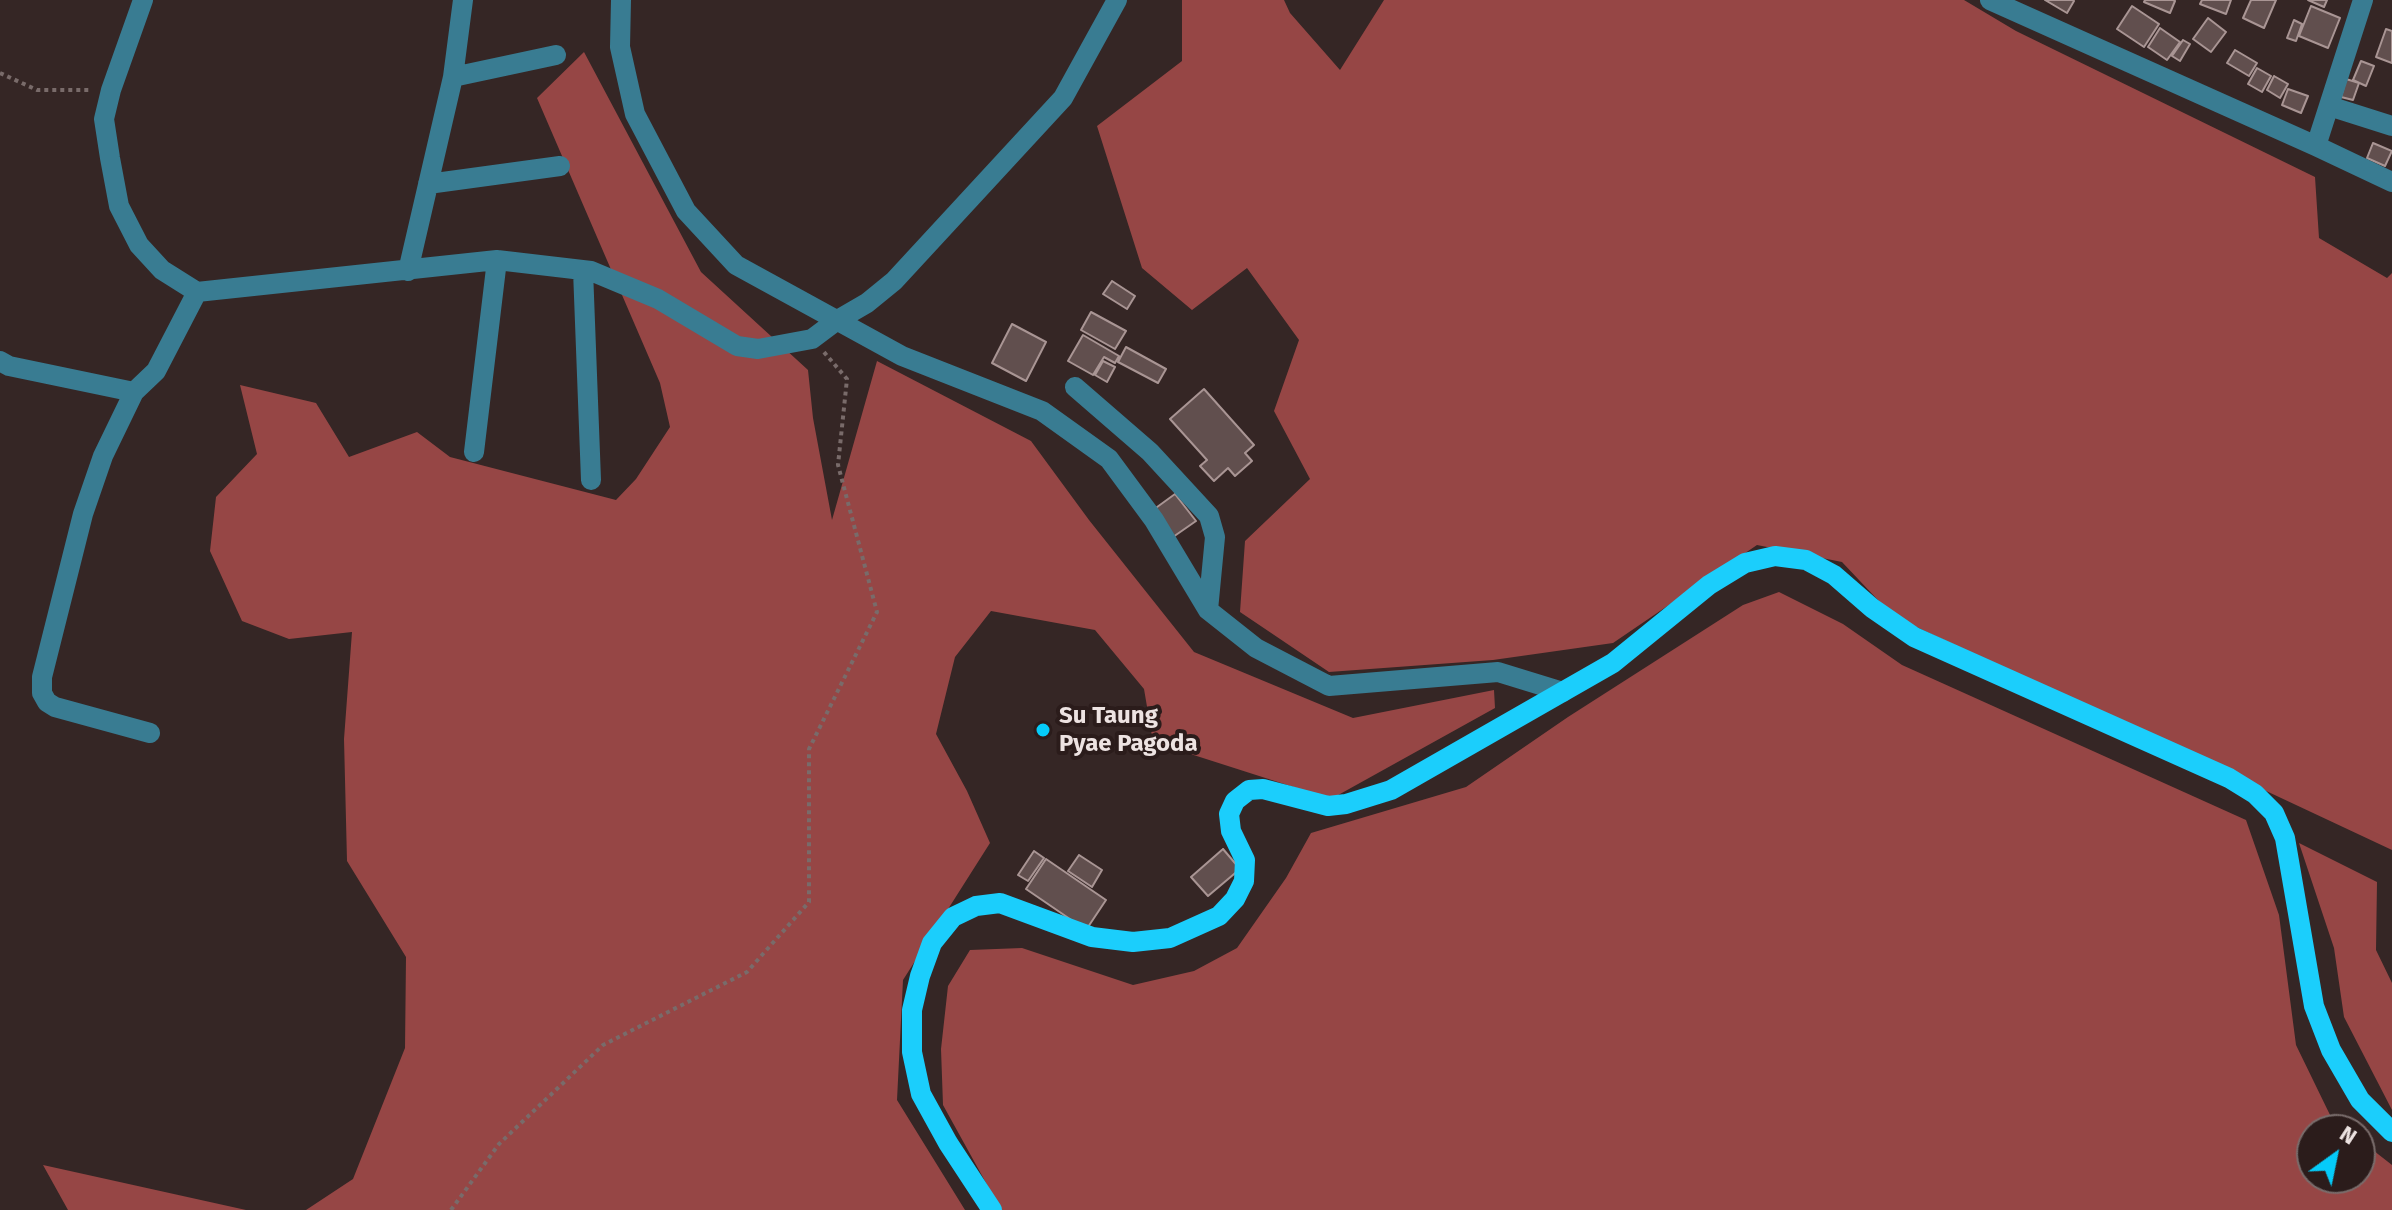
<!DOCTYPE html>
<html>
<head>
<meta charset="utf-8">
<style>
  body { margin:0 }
  #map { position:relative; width:2392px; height:1210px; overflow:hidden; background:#352625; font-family:"Fira Sans",sans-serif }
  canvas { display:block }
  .north { position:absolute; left:2296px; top:1114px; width:80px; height:80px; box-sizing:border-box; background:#2b1c1b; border:2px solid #796c6b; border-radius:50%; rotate:33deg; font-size:22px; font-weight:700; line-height:32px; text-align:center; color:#ede3e2 }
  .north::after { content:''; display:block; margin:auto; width:28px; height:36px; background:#05cbf9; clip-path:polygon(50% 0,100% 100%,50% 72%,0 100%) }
</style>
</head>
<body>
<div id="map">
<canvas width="2392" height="1210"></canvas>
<div class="north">N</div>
</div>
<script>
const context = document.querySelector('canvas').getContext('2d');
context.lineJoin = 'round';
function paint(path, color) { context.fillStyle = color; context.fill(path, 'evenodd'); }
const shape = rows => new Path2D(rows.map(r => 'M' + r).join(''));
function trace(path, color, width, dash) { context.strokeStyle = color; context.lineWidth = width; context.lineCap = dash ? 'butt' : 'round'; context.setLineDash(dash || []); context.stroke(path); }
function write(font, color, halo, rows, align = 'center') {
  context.font = font + ' "Fira Sans",sans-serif'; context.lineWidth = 8; context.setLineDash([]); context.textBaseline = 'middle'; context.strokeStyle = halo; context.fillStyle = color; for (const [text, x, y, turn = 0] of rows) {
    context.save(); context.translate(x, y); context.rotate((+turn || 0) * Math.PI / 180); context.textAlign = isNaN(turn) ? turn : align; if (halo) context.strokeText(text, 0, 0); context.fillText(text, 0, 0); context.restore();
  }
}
const forest = shape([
  [1182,0,1284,0,1290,13,1340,70,1384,0,1964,0,2016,31,2315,177,2319,238,2387,278,2392,273,2392,850,1893,616,1842,562,1757,545,1613,643,1493,660,1329,672,1240,612,1245,541,1310,479,1274,411,1299,340,1247,268,1192,310,1142,268,1097,126,1182,61],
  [584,52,701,272,808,370,813,418,832,520,877,361,1031,441,1089,520,1194,652,1353,718,1494,690,1495,708,1331,799,1153,742,1144,689,1095,630,991,611,955,657,936,734,967,791,990,843,903,980,897,1100,965,1210,306,1210,353,1179,405,1048,406,957,347,861,344,739,352,632,289,639,242,621,210,551,216,497,257,454,240,385,316,403,349,457,417,432,450,457,616,500,636,479,670,427,660,383,537,98],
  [1779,592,1843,624,1902,665,2246,820,2279,915,2296,1045,2331,1117,2347,1130,2312,1130,2312,1178,2360,1178,2360,1140,2392,1165,2392,1210,1001,1210,943,1105,941,1049,948,986,970,950,1022,948,1133,985,1194,971,1237,948,1286,878,1311,833,1466,787,1568,717,1743,605],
  [2299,843,2377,882,2376,950,2392,983,2392,1110,2344,1017,2334,948],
  [43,1165,246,1210,68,1210]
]);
const building = shape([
  [2045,0,2073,0,2074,1,2067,13,2045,0],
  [2145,0,2173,0,2175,1,2170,13,2144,2,2145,0],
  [2202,0,2231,0,2226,14,2200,4,2202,0],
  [2251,0,2276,0,2264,28,2243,18,2251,0],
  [2308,0,2327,0,2324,7,2308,0],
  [2132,6,2159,24,2144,47,2117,29,2132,6],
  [2311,6,2340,18,2328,48,2299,36,2311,6],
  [2208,18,2226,32,2211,52,2193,39,2208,18],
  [2294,20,2302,24,2296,41,2287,38,2294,20],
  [2160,28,2180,42,2167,60,2148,47,2160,28],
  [2386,29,2392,31,2392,63,2376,57,2386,29],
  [2183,40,2190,44,2180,61,2172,56,2183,40],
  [2235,50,2257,63,2249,76,2227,63,2235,50],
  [2361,61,2374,66,2366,86,2353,80,2361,61],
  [2257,68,2271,76,2262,92,2248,84,2257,68],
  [2274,76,2288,84,2280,98,2267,90,2274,76],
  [2346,79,2359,83,2353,100,2341,97,2346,79],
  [2288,89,2308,96,2301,113,2282,105,2288,89],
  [2373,143,2392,151,2385,166,2367,158,2373,143],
  [1112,281,1135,296,1127,309,1103,294,1112,281],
  [1091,312,1126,331,1115,349,1081,330,1091,312],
  [1012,324,1046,342,1026,381,992,363,1012,324],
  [1083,335,1119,356,1115,363,1104,357,1093,375,1068,361,1083,335],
  [1126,347,1166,369,1158,383,1118,362,1126,347],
  [1103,361,1115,367,1107,382,1095,375,1103,361],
  [1204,389,1254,445,1245,453,1252,461,1235,476,1228,468,1214,481,1200,466,1207,460,1170,419,1204,389],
  [1175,494,1196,521,1173,537,1153,510,1175,494],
  [1223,849,1240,869,1208,896,1191,877,1223,849],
  [1034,851,1044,858,1028,881,1018,875,1034,851],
  [1079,855,1102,870,1092,887,1068,871,1079,855],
  [1046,859,1106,900,1086,930,1026,889,1046,859]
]);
const path = shape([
  [0,73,37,90,92,90],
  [451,1210,499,1144,603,1045,747,972,809,902,809,749,877,612,838,465,847,379,823,351]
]);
const minor = shape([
  [143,0,111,90,104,119,110,158,119,206,139,245,162,270,197,292,497,260,591,271,658,299,737,346,758,349,812,339,836,321,867,303,894,281,1063,98,1117,0],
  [621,0,620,47,635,114,686,211,736,265,902,356,1042,411,1109,459,1154,520,1208,610,1256,648,1329,686,1498,672,1563,692],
  [1990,0,2316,146,2392,182],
  [453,77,556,55],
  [2329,106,2392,126],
  [2316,146,2363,0],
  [428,184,560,166],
  [583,270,591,480],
  [408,271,453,77,463,0],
  [0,361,9,366,134,392],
  [1075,387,1150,452,1209,516,1215,537,1208,610],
  [474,452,497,260],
  [150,733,55,707,47,702,42,693,42,677,83,514,103,456,134,392,156,371,197,292]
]);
const major = shape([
  [992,1210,948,1143,921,1094,912,1052,912,1010,920,976,932,943,953,917,976,906,1000,903,1092,937,1133,942,1170,938,1219,916,1235,899,1244,881,1245,860,1231,831,1229,814,1235,801,1249,790,1263,789,1328,806,1346,804,1391,790,1613,663,1709,585,1745,563,1775,556,1806,560,1834,575,1872,608,1914,637,2229,778,2255,794,2274,813,2285,838,2314,1006,2331,1050,2360,1100,2392,1132]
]);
const markers = [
  [1043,730,8,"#05cbf9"]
];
const poiNames = [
  ["Su Taung",1059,716],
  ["Pyae Pagoda",1059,744]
];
paint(forest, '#964645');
paint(building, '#614f4e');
trace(building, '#a99594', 2);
trace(path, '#796b6a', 4, [4, 4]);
trace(minor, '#397c92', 20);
trace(major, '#1bcefc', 20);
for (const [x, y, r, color] of markers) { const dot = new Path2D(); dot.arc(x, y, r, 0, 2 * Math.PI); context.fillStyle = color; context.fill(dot); trace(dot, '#2b1c1b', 3); }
write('bold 24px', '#ede3e2', '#2b1c1b', poiNames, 'left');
</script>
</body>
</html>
